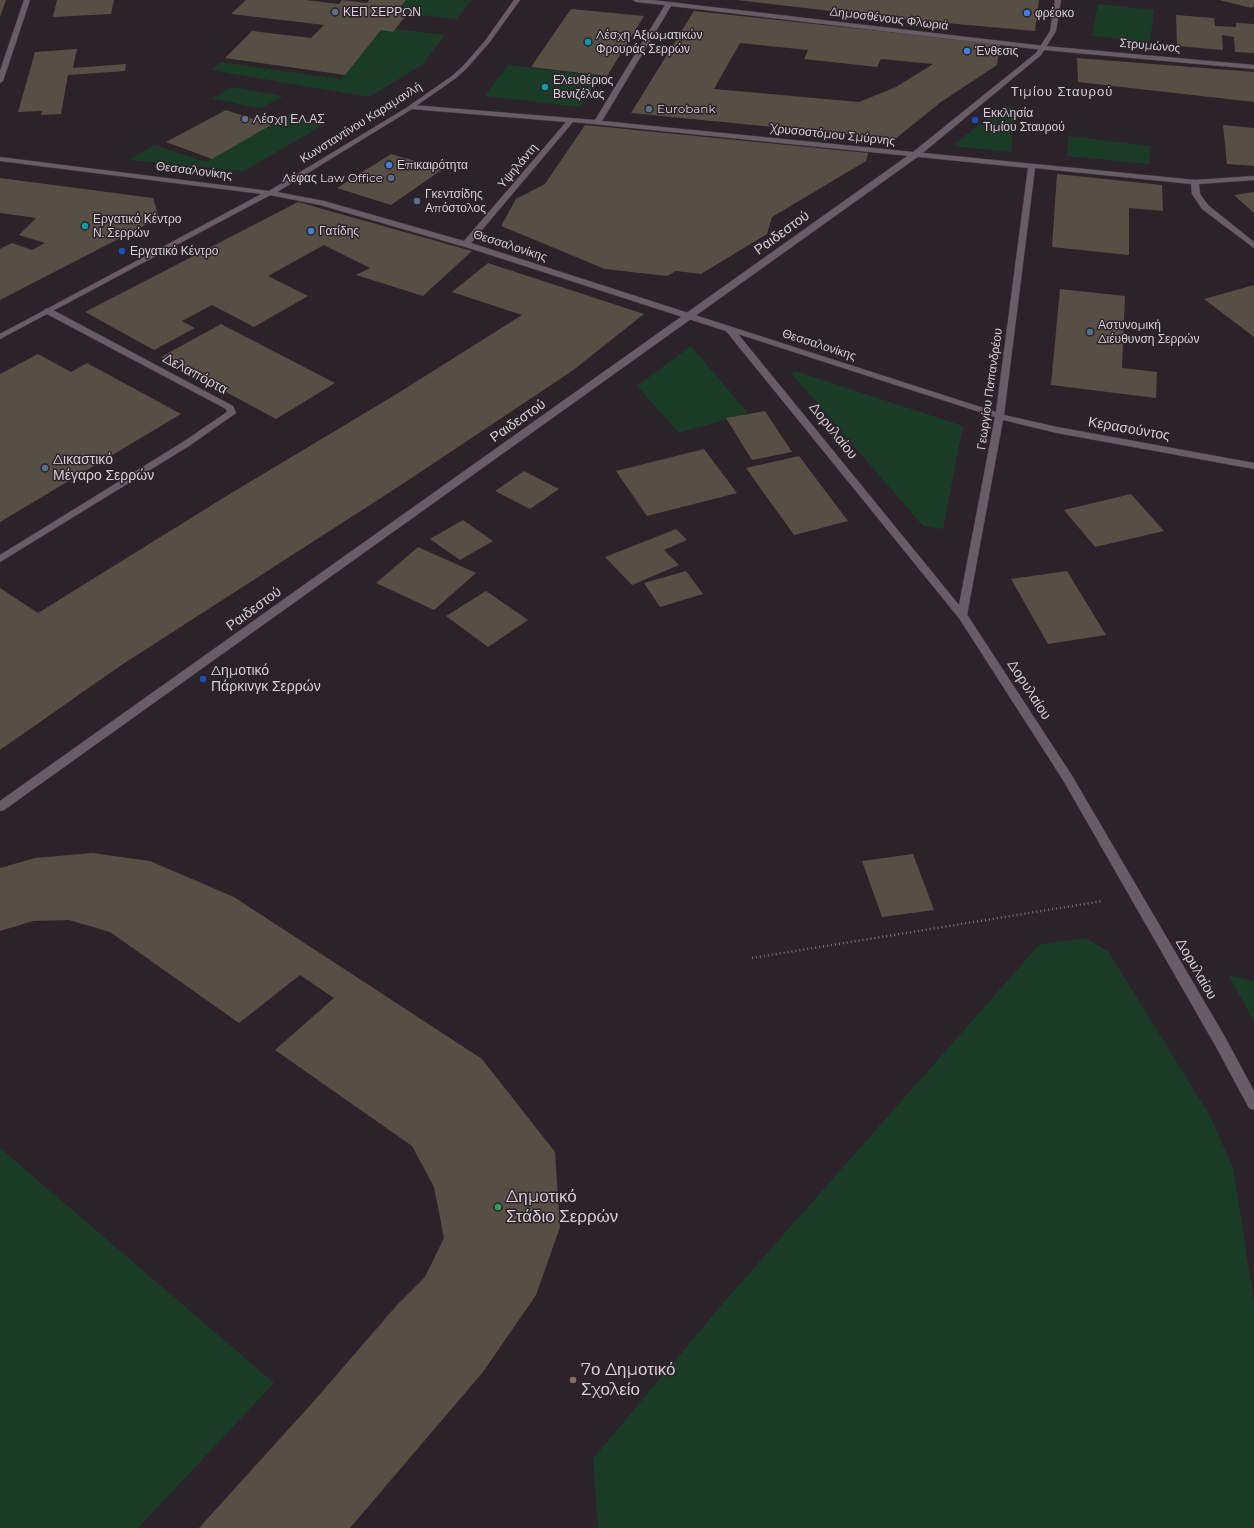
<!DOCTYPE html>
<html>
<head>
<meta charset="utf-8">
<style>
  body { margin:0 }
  canvas { display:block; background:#2b222a }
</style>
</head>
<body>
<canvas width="1254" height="1528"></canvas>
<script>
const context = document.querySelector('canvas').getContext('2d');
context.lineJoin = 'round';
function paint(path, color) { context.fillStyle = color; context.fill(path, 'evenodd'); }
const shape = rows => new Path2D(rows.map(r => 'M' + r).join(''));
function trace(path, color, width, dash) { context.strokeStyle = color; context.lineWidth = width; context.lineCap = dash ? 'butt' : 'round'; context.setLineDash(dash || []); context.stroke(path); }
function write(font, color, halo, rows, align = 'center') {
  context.font = font + ' Montserrat,sans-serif'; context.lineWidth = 3; context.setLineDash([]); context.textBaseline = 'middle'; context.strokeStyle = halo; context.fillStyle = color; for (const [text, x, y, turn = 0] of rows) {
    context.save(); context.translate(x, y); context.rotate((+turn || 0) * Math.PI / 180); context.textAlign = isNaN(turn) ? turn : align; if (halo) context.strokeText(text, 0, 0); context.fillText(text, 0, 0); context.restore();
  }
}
const green = shape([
  [406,0,472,0,457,19,396,12],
  [1098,4,1154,10,1150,42,1092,36],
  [395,29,445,35,422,65,369,97,212,70,220,62,341,79,381,30,393,32],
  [508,65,600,76,580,107,485,96],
  [232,87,283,96,261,108,212,99],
  [1004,106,1014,107,1011,152,952,146],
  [290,114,323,125,244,171,129,160,155,145,206,162],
  [1068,136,1150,146,1149,164,1067,156],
  [691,346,748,413,679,433,637,386],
  [795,371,963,426,943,529,923,526,792,374],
  [1085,938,1108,951,1210,1116,1233,1168,1254,1301,1254,1528,598,1528,593,1459,724,1302,1039,945],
  [1228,975,1254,981,1254,1021],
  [0,1148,274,1383,138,1528,0,1528]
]);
const building = shape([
  [0,0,6,0,0,17],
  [57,0,114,0,111,14,53,17],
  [246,0,306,0,339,4,342,0,367,3,369,0,406,0,396,12,408,13,393,32,381,30,345,75,225,58,252,31,311,38,324,25,231,14],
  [737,0,1039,0,1035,31,890,18],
  [1219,0,1254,0,1254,6,1252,8],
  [571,9,644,16,607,76,531,67],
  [694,11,1000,44,997,65,941,102,895,139,631,113],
  [740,43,808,50,804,59,877,67,881,59,933,64,896,87,859,102,714,89],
  [1176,15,1214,18,1215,26,1236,27,1236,23,1254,24,1254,53,1235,52,1234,37,1222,35,1223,50,1177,46],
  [77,49,73,68,126,64,125,71,68,75,61,114,41,115,42,111,18,112,35,52],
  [1077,58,1254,72,1254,102,1078,82],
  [226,110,271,125,212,159,166,142],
  [585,125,868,153,866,161,772,217,767,234,701,274,676,271,667,276,605,269,501,226,516,199,545,184],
  [1223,125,1254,128,1254,166,1227,164],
  [391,154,443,169,391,205,337,188],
  [1057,174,1162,185,1163,211,1129,208,1129,255,1052,247],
  [0,178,153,198,159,218,0,300,0,249,12,243,32,250,45,243,19,235,36,218,0,213],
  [1254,192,1254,213,1234,195],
  [298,202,472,251,423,296,356,275,370,268,324,245,268,276,308,296,254,327,212,305,182,321,195,328,154,350,85,312],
  [488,263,644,314,572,371,404,483,120,666,0,750,0,588,38,613,228,495,395,395,522,315,452,292],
  [1254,285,1254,337,1204,299],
  [1060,289,1125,296,1122,368,1157,372,1156,398,1051,385],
  [221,324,335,383,276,419,161,357],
  [38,354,71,372,87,363,181,414,0,522,0,374],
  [765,411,792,452,752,460,726,418],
  [704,449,737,493,647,516,616,471],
  [799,456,848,521,794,535,746,468],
  [524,471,559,489,530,509,495,491],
  [1131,494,1164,531,1095,547,1064,510],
  [463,520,493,541,460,560,430,539],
  [676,529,687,540,664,550,679,565,632,585,605,557],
  [418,547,476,573,434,610,376,583],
  [686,571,703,594,660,607,644,583],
  [1067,571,1106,635,1048,644,1011,579],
  [486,591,528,620,488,647,446,616],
  [92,853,150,861,234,897,482,1059,555,1152,560,1227,536,1295,483,1372,350,1528,199,1528,314,1401,397,1305,425,1277,444,1238,434,1187,412,1146,275,1050,334,998,300,975,239,1023,110,932,69,920,33,921,0,931,0,868,35,858],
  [913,854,934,910,882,917,862,861]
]);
const path = shape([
  [752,958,1103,901]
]);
const pedestrian = shape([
  [514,0,520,0,489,43,467,68,456,78,413,108,409,108,409,106,452,76,463,66,485,41,514,0],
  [962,612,966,613,1071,774,1225,1037,1254,1091,1254,1110,1249,1108,1215,1045,1063,780,957,615,962,612]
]);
const minor = shape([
  [24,0,30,0,3,81,0,83,0,71,24,0],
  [633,0,652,0,1044,46,1254,65,1254,69,1044,50,671,6,602,121,1195,180,1254,176,1254,180,1199,184,1200,194,1208,205,1254,242,1254,248,1202,209,1192,194,1191,184,1035,168,1004,415,1057,427,1254,463,1254,469,1057,433,1003,420,967,615,962,618,958,617,726,331,472,249,320,205,270,195,0,161,0,157,269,191,411,105,595,120,665,5,636,2,633,0],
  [412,109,566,122,464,241,324,201,277,192,412,109],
  [573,122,1028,168,996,412,471,243,573,122],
  [738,334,995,417,959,605,738,334],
  [45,309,51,309,233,406,236,413,189,446,0,562,0,555,183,442,227,412,226,409,45,313,45,309]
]);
const secondary = shape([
  [1055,0,1061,0,1056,31,1041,55,919,156,4,810,0,811,0,801,913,152,1036,53,1050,31,1055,0],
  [267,191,270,191,274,193,0,339,0,334,267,191]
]);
const markers = [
  [335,12,4,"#5c6f8a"],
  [1027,13,4,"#3f7fe0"],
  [588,42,4,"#0f9aa8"],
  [967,51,4,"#3f7fe0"],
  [545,87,4,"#0f9aa8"],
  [649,109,4,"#5c6f8a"],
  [245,119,4,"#5c6f8a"],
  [975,120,4,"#1a4fb4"],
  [389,165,4,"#3f7fe0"],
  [391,178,4,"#5c6f8a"],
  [417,201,4,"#5c6f8a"],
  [85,226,4,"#0f9aa8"],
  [311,231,4,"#3f7fe0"],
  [122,251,4,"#1a4fb4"],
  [1090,332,4,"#5c6f8a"],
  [45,468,4,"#5c6f8a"],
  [203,679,4,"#1a4fb4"],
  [498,1207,4,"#2e9e5b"],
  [573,1380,4,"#8d6e63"]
];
const farPoinames = [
  ["ΚΕΠ ΣΕΡΡΩΝ",343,12],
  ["φρέοκο",1035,13],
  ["Λέσχη Αξιωματικών",596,35],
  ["Φρουράς Σερρών",596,49],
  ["Ένθεσις",975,51],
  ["Ελευθέριος",553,80],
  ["Βενιζέλος",553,94],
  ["Eurobank",657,109],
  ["Εκκλησία",983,113],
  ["Τιμίου Σταυρού",983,127],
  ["Λέσχη ΕΛ.ΑΣ",253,119],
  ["Επικαιρότητα",397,165],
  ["Λέφας Law Office",383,178,"right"],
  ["Γκεντσίδης",425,194],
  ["Απόστολος",425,208],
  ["Εργατικό Κέντρο",93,219],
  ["Ν. Σερρών",93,233],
  ["Γατίδης",319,231],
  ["Εργατικό Κέντρο",130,251],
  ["Αστυνομική",1098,325],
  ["Διέυθυνση Σερρών",1098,339]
];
const farStreetnames = [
  ["Δημοσθένους Φλωριά",889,19,7],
  ["Στρυμώνος",1150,46,5],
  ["Κωνσταντίνου Καραμανλή",361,123,-32],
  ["Χρυσοστόμου Σμύρνης",833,135,6],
  ["Υψηλάντη",518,166,-50],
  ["Θεσσαλονίκης",194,171,7],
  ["Θεσσαλονίκης",510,246,18],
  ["Θεσσαλονίκης",819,345,18],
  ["Γεωργίου Παπανδρέου",990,389,-82]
];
const farNeighbourhoodnames = [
  ["Τιμίου Σταυρού",1062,92]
];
const streetNames = [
  ["Ραιδεστού",782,233,-36],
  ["Δελαπόρτα",195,374,28],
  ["Ραιδεστού",518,421,-35],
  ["Κερασούντος",1129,429,10],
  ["Δορυλαίου",833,431,51],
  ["Ραιδεστού",254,609,-36],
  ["Δορυλαίου",1029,690,57],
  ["Δορυλαίου",1196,969,60]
];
const poiNames = [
  ["Δικαστικό",53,460],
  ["Μέγαρο Σερρών",53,476],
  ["Δημοτικό",211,671],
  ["Πάρκινγκ Σερρών",211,687]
];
const nearPoinames = [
  ["Δημοτικό",506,1197],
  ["Στάδιο Σερρών",506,1217],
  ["7ο Δημοτικό",581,1370],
  ["Σχολείο",581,1390]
];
paint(green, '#1a3c26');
paint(building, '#574f43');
trace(pedestrian, '#473e46', 1);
trace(minor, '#473e46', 1);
trace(secondary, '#473e46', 1);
trace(path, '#7c747b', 2.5, [1, 3]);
paint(pedestrian, '#685d67');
paint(minor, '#685d67');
paint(secondary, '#685d67');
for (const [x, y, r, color] of markers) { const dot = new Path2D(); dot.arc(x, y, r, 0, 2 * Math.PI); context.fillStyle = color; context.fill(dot); trace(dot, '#2b222a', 1.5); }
write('12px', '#d7d0d6', '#2b222a', farPoinames, 'left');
write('12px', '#d7d0d6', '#2b222a', farStreetnames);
context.letterSpacing = '1px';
write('13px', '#d7d0d6', '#2b222a', farNeighbourhoodnames);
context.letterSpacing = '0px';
write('14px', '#d7d0d6', '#2b222a', streetNames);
write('14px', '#d7d0d6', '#2b222a', poiNames, 'left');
write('17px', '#d7d0d6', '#2b222a', nearPoinames, 'left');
</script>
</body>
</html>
